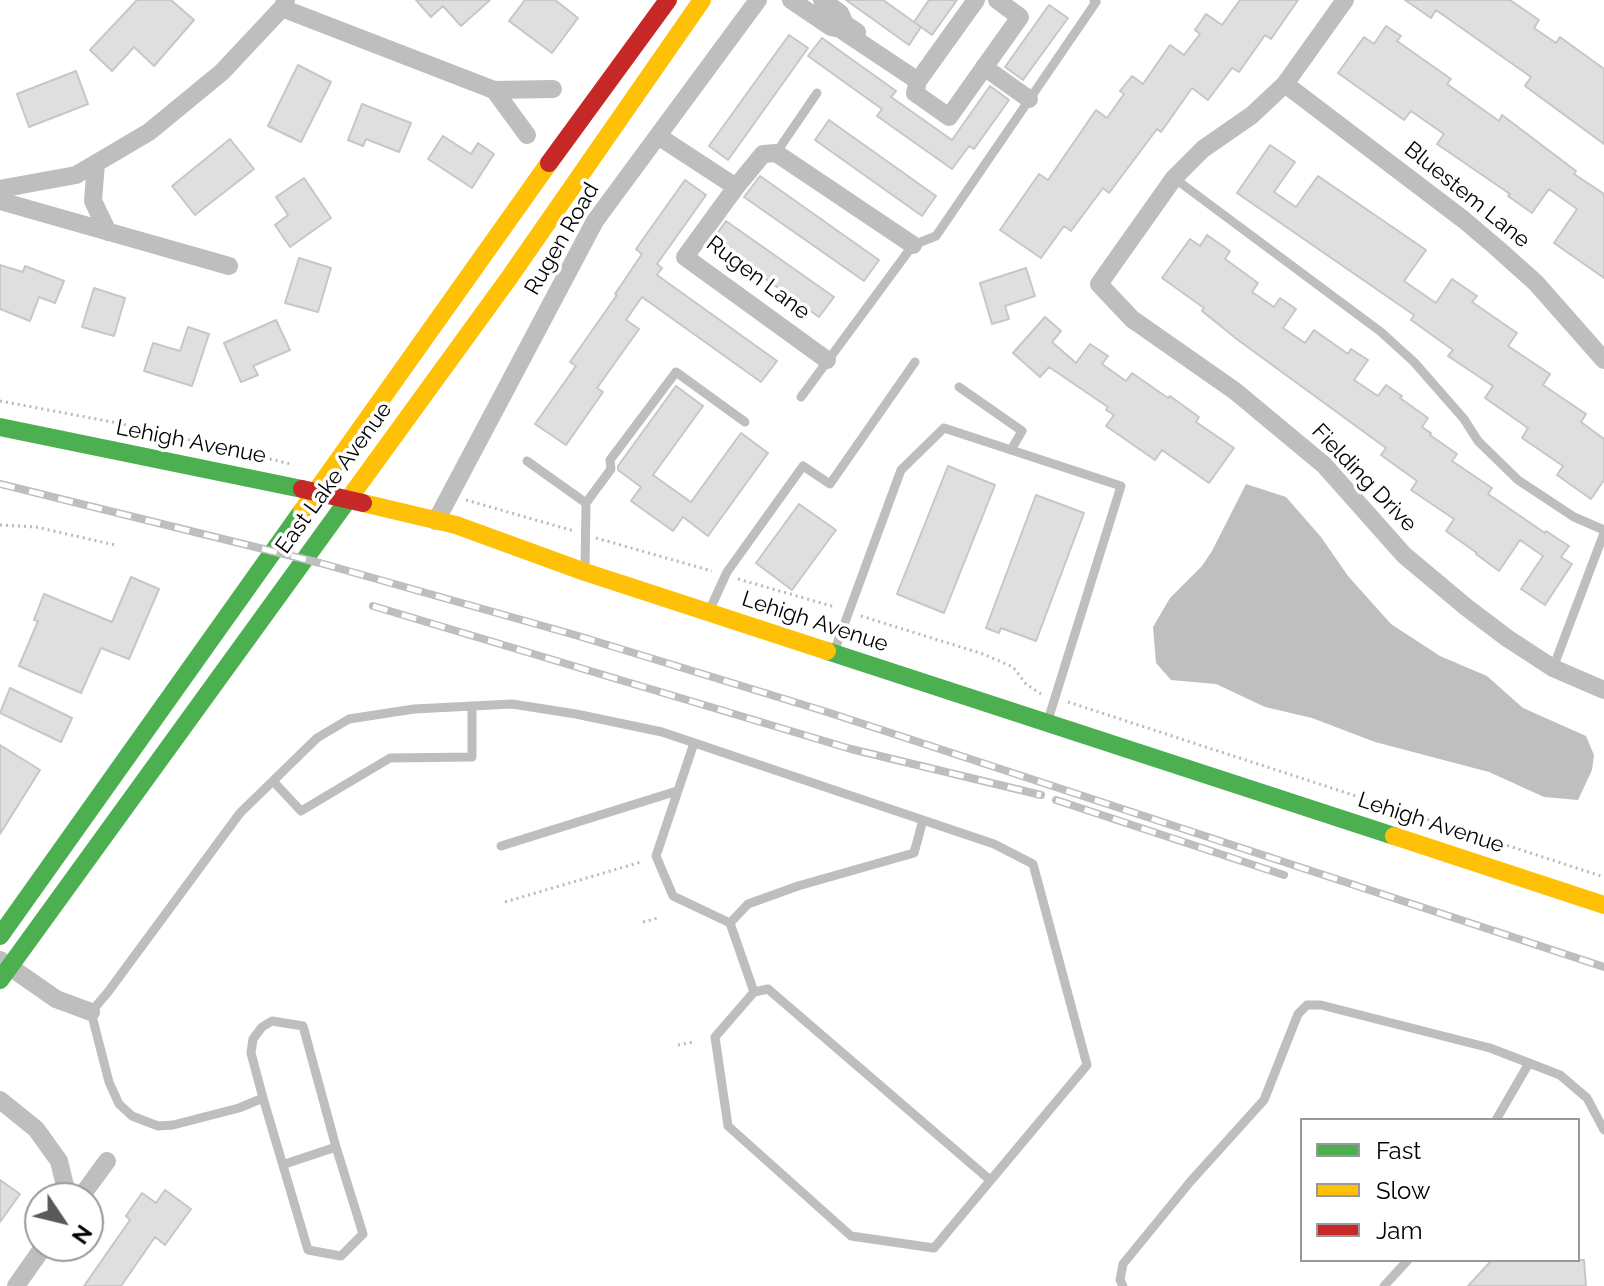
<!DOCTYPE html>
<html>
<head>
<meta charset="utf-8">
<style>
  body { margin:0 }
  #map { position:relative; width:1604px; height:1286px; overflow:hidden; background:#fff; font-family:Raleway,sans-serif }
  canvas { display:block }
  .legend { position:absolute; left:1300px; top:1118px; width:280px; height:144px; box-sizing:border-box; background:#fff; border:2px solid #999; margin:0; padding:10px 14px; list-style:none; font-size:24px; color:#000 }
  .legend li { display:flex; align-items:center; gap:16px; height:40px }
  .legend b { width:40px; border:2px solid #999 }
  .north { position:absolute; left:24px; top:1182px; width:80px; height:80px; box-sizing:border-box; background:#fff; border:2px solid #999; border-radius:50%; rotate:125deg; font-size:22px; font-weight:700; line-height:32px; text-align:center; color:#000 }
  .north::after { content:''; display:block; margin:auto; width:28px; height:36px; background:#595959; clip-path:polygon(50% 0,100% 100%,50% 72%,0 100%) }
</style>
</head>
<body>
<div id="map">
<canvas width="1604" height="1286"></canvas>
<ul class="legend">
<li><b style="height:10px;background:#4caf50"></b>Fast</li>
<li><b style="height:10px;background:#ffc107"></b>Slow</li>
<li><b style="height:10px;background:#c62828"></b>Jam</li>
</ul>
<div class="north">N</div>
</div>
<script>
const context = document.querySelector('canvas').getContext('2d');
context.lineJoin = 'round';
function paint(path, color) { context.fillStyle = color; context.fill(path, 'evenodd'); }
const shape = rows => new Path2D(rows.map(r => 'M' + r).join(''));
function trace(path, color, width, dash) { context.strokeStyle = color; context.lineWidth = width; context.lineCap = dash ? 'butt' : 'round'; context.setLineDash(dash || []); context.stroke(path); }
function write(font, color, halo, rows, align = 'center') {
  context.font = font + ' Raleway,sans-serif'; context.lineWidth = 7; context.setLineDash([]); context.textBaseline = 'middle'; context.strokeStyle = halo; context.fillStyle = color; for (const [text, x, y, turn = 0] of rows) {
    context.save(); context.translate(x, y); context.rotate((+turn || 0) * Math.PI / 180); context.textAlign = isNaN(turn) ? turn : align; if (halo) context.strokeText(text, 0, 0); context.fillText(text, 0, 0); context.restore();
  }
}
const water = shape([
  [1246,484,1286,497,1321,537,1348,576,1391,624,1440,656,1487,676,1523,708,1586,736,1594,755,1592,770,1578,800,1544,797,1489,772,1375,742,1312,718,1265,707,1216,684,1171,680,1156,663,1153,627,1170,598,1202,566,1212,551]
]);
const building = shape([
  [137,0,171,0,194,20,154,66,134,47,112,71,90,50,137,0],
  [416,0,490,0,461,26,443,6,431,17,416,0],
  [525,0,555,0,578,18,552,53,509,21,525,0],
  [846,0,883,0,921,27,909,45,846,0],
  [929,0,957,0,932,35,914,22,929,0],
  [1240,0,1298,0,1271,39,1265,35,1239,72,1232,68,1208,100,1192,88,1161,132,1157,129,1109,193,1103,188,1071,231,1064,226,1041,258,1000,230,1039,174,1048,180,1096,110,1107,118,1124,94,1120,91,1132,76,1143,84,1170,45,1184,55,1200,34,1195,30,1206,14,1222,25,1240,0],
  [1405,0,1510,0,1539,20,1534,28,1556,43,1560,37,1604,69,1604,144,1525,86,1531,77,1436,10,1431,18,1405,0],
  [1049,5,1068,18,1023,80,1005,67,1049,5],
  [1386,26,1401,36,1397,41,1451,79,1447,84,1499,121,1502,115,1576,171,1574,174,1604,194,1604,278,1554,243,1577,209,1549,189,1532,213,1508,196,1510,194,1437,144,1444,134,1411,111,1404,120,1338,73,1364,37,1374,44,1386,26],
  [789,35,808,48,728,160,709,146,789,35],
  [822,38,896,91,891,97,952,140,990,86,1009,100,974,149,969,146,952,169,877,116,882,109,808,56,822,38],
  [298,65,331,82,301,142,268,126,298,65],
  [76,71,88,104,29,127,17,94,76,71],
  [362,104,411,123,399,152,366,139,363,146,348,140,362,104],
  [829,120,936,196,922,216,815,140,829,120],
  [443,136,471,154,478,143,494,154,472,188,428,159,443,136],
  [230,139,254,169,195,215,172,186,230,139],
  [1270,145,1295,162,1274,192,1296,207,1318,176,1426,250,1404,281,1436,303,1452,279,1477,296,1472,302,1517,333,1508,346,1550,374,1543,385,1586,414,1581,422,1604,439,1604,480,1591,499,1557,475,1563,466,1522,438,1528,428,1485,398,1493,386,1448,356,1453,350,1411,320,1414,315,1237,193,1270,145],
  [760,176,879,260,864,281,744,197,760,176],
  [304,178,331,218,290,247,275,225,288,215,276,197,304,178],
  [685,180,706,195,657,264,662,268,657,275,777,361,761,382,642,297,626,320,639,329,597,388,603,392,566,445,535,424,576,366,570,362,617,295,615,294,642,254,636,249,685,180],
  [726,221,834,297,819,317,712,241,726,221],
  [1207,235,1230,251,1225,259,1258,283,1252,292,1274,307,1280,298,1296,309,1283,328,1305,343,1314,330,1348,354,1351,349,1368,360,1354,380,1378,396,1386,385,1402,396,1400,398,1428,418,1422,427,1431,433,1430,435,1457,454,1452,461,1492,488,1488,494,1545,533,1546,531,1569,546,1561,557,1572,564,1545,605,1521,589,1543,556,1520,540,1499,571,1476,554,1477,553,1446,531,1454,519,1411,490,1417,481,1381,455,1386,448,1238,340,1202,311,1204,308,1162,278,1190,239,1200,246,1207,235],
  [299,258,331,268,318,312,285,303,299,258],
  [0,265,23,272,25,266,64,281,55,303,39,297,30,321,0,309,0,265],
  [1026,268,1035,296,1005,306,1009,319,992,324,980,283,1026,268],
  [94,288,125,298,114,336,82,327,94,288],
  [1045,317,1061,331,1052,342,1076,363,1090,344,1108,356,1102,364,1126,381,1132,373,1168,398,1170,396,1199,417,1196,422,1234,448,1209,483,1162,450,1155,460,1106,426,1114,415,1106,410,1108,407,1049,367,1040,377,1013,353,1045,317],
  [276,320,290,350,253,366,258,375,241,382,224,343,276,320],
  [188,327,209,334,192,386,144,371,153,343,180,351,188,327],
  [676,386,703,406,653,475,691,502,741,433,768,453,708,536,683,517,673,531,631,501,641,487,618,470,618,466,676,386],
  [948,466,995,485,944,613,897,594,948,466],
  [1036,495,1084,513,1036,641,1001,628,999,633,986,628,1036,495],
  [799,504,836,530,792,590,756,563,799,504],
  [131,577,159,589,129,659,101,648,81,693,19,666,38,621,34,620,44,594,112,622,131,577],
  [10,688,72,718,61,742,0,713,10,688],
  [0,745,40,770,0,834,0,745],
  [0,1180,20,1194,0,1222,0,1180],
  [165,1190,191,1209,165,1245,155,1237,121,1286,84,1286,130,1220,126,1216,142,1193,156,1203,165,1190],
  [1492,1260,1584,1260,1586,1286,1468,1286,1492,1260]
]);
const path = shape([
  [0,401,118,423,291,464],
  [466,500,574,531],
  [0,525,36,527,115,545],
  [596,538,712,571],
  [738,579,835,607],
  [861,616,983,654,1013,667,1026,684,1041,694],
  [1068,702,1604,877],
  [505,902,641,862],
  [643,922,658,918],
  [678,1045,693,1042]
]);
const lane = shape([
  [776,153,817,93],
  [1174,178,1381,332,1414,362,1464,419,1478,441,1518,480,1574,517,1604,530],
  [959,387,1022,431,1011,450],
  [801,397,913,245,936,236,1096,2,1094,0],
  [527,461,586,503,585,569],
  [586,503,611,469,610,460,676,372,745,422],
  [710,609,727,572,803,466,830,484,915,362],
  [834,652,901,470,944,428,1121,486,1048,720],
  [1553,668,1604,533],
  [694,743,656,856,673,896,730,923,754,992],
  [273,781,301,811,390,758,472,757,472,706],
  [501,846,677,791],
  [730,923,748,904,798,886,914,853,923,820],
  [263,1098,251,1053,253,1039,262,1027,272,1021,303,1026,336,1147],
  [1496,1120,1529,1063,1560,1075,1587,1098,1604,1130],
  [285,1164,336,1147,363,1234,341,1256,308,1250,263,1098,239,1108,173,1125,158,1126,132,1116,119,1104,109,1082,91,1012,108,992,240,813,317,738,349,719,414,709,512,704,576,714,662,732,994,844,1033,864,1087,1065,939,1242,934,1248,851,1236,728,1126,715,1037,754,992,768,989,990,1180],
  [1123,1286,1120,1280,1123,1264,1190,1182,1264,1100,1298,1014,1307,1005,1321,1005,1490,1048,1529,1063],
  [1384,1286,1408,1260]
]);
const street = shape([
  [791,0,831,27,840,29,918,81],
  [822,0,840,13,845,24,857,32],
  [976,0,918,81,915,93,949,117,1020,17,997,0],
  [1345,0,1285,84,1252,115,1203,149,1174,178,1099,284,1132,319,1235,391,1324,465,1404,555,1466,607,1507,638,1553,668,1604,690],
  [282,8,494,90,527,135],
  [984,67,1029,99],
  [1285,84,1464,220,1497,248,1536,283,1604,360],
  [494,90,553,89],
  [658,136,736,187,763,154,776,153,913,245],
  [96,163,93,201,108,232],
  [736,187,685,257,827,360],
  [0,189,76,175,149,132,222,72,282,8,286,0],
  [0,201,229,266],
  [436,521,595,221,758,0],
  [0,960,56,999,91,1012],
  [0,1100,36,1129,59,1161,68,1198],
  [80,1198,107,1161],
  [16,1286,44,1246]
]);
const fast = shape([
  [0,427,302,489],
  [827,651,1394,836],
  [0,936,302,511],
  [0,980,350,497]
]);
const slow = shape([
  [350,497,509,278,702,0],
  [363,503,456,525,585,572,827,651],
  [302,511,549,163],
  [1394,836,1604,905]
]);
const jam = shape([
  [549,163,668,0]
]);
const rail = shape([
  [0,484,320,563,575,635,827,712,1604,967],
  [373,606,851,749,1041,795],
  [1056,800,1284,875]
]);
const jamBridge = shape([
  [302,489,363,503]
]);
const streetNames = [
  ["Bluestem Lane",1467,195,39],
  ["Rugen Road",562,239,-60],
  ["Rugen Lane",758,278,37],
  ["Lehigh Avenue",191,442,11],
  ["East Lake Avenue",334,478,-54],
  ["Fielding Drive",1364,478,46],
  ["Lehigh Avenue",815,622,18],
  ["Lehigh Avenue",1431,823,18]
];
paint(water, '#bfbfbf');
paint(building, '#dfdfdf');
trace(building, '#c7c7c7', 2);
trace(path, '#b9b9b9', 3, [2, 4]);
trace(lane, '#bebebe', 9);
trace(street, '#bebebe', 18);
trace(fast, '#4caf50', 18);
trace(slow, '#ffc107', 18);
trace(jam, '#c62828', 18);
trace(rail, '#bebebe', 8);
trace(rail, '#fff', 5, [15]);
trace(jamBridge, '#c62828', 18);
write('22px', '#000', '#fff', streetNames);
</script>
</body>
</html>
